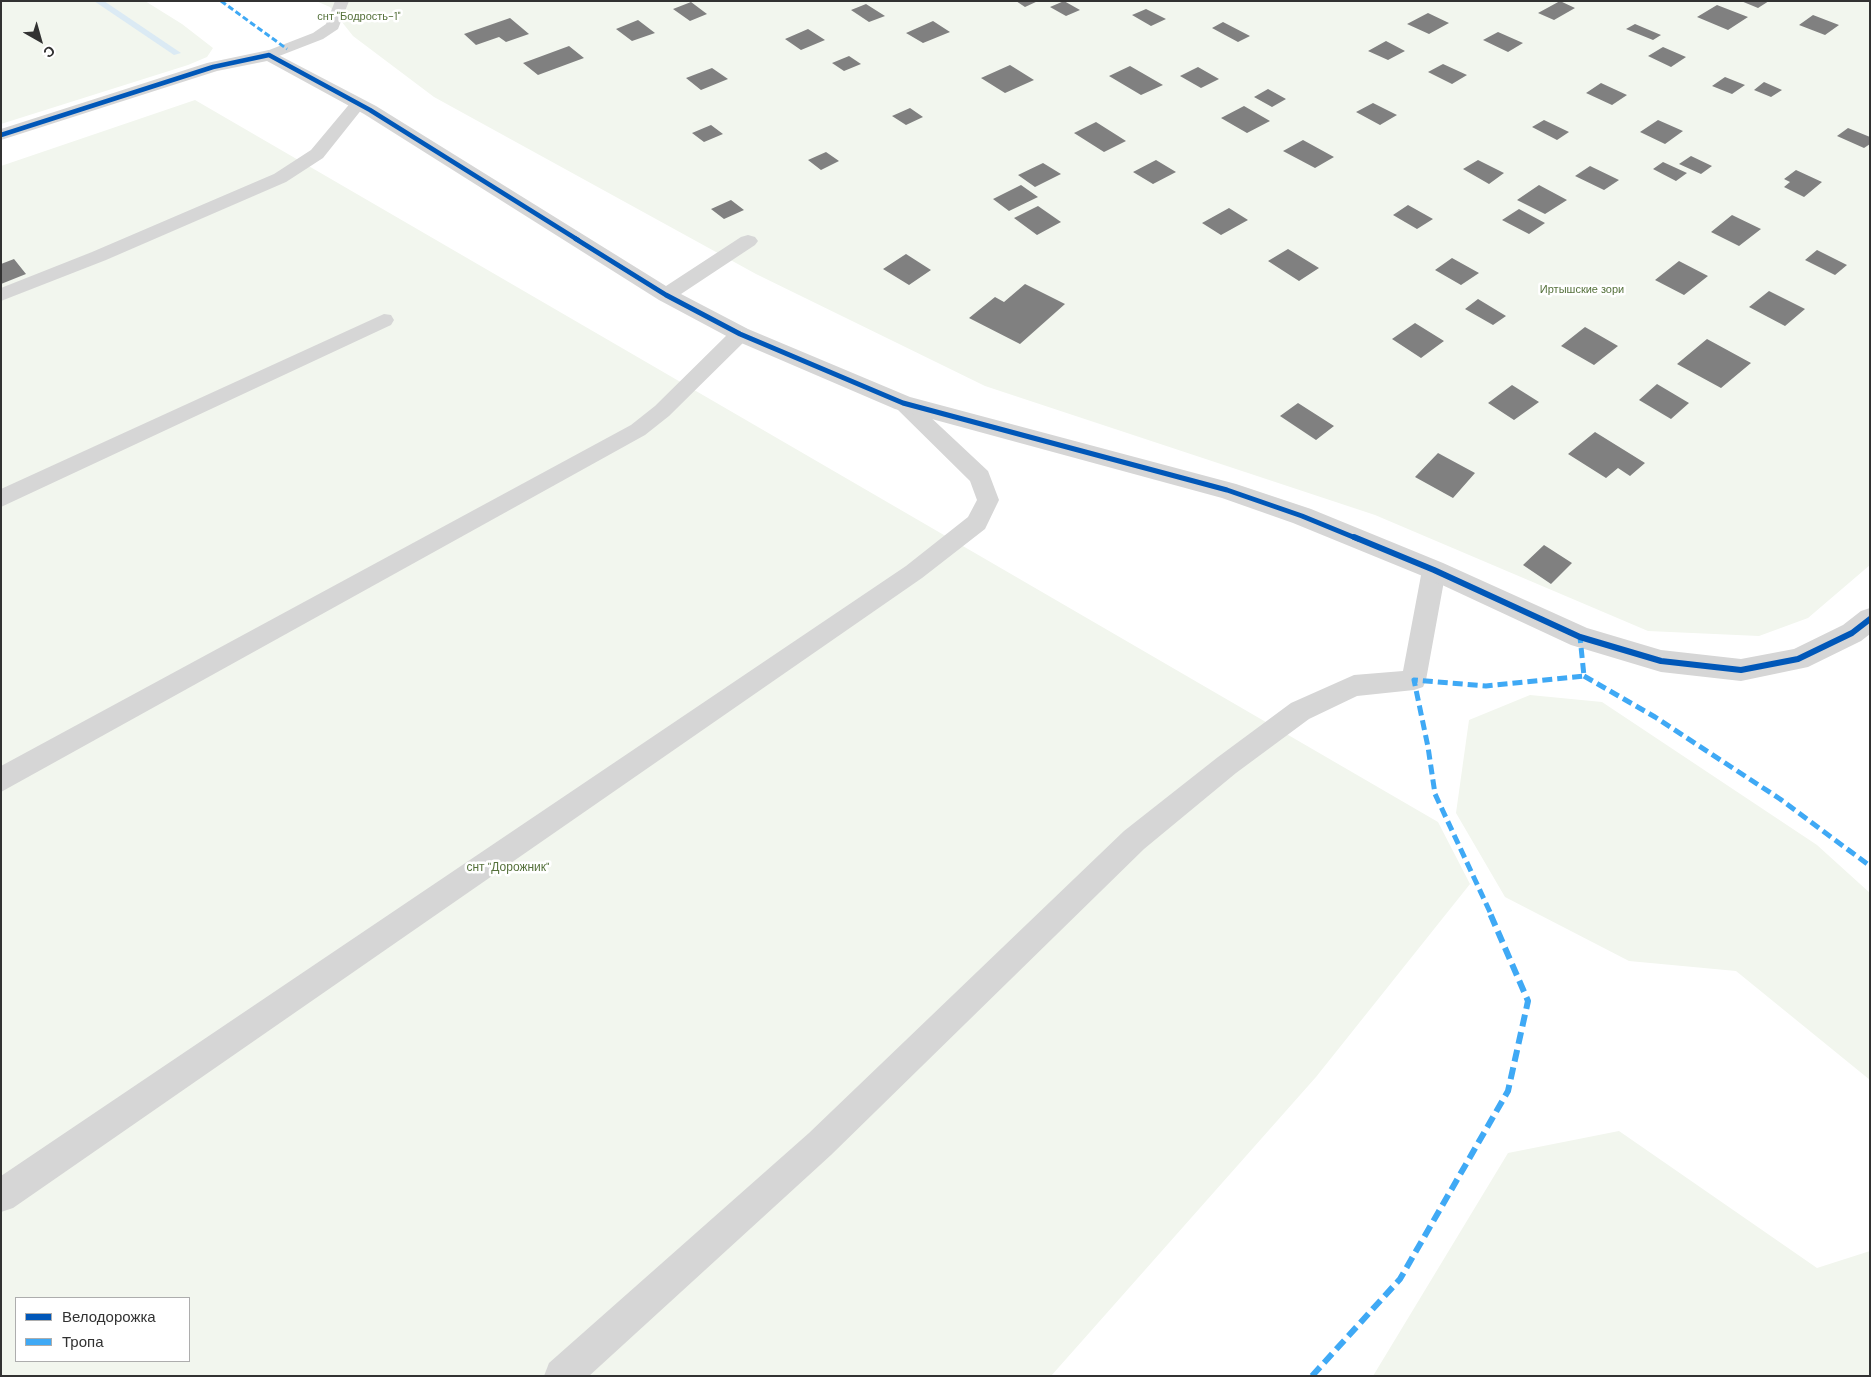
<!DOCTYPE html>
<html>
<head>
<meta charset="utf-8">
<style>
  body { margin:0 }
  #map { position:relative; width:1871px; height:1377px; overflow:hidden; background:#fff; font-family:"DM Sans",sans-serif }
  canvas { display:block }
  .frame { position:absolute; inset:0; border:2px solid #323232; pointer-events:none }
  .legend { position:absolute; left:15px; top:1297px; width:175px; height:65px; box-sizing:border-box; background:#fff; border:1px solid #adadad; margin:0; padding:6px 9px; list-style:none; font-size:15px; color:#323232 }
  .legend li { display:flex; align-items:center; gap:10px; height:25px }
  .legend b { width:25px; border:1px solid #adadad }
  .north { position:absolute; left:15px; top:15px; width:50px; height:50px; -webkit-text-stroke:4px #fff; paint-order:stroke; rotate:142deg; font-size:14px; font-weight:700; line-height:20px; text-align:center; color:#323232 }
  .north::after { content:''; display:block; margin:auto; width:18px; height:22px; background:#323232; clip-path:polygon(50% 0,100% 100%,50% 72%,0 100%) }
</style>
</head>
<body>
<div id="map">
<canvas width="1871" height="1377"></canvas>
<div class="frame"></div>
<ul class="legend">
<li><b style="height:6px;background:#0057b8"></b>Велодорожка</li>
<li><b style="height:6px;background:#3fa9f5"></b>Тропа</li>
</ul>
<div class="north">С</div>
</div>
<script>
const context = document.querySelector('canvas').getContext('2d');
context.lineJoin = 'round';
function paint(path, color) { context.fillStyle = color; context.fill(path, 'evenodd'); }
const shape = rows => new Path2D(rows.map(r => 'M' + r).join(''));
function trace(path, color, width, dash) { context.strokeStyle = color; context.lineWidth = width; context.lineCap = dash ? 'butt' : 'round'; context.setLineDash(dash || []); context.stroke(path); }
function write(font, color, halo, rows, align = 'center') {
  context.font = font + ' "DM Sans",sans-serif'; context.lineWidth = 5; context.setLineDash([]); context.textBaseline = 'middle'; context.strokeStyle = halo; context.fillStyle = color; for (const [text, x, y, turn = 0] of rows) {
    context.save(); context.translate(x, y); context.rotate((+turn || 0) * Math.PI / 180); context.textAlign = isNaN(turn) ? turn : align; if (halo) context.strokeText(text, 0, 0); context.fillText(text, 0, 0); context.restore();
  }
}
const green = shape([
  [1,1,145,1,182,24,213,48,207,57,188,65,1,124],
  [316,1,1870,1,1870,565,1808,618,1759,636,1648,631,1375,515,985,386,756,274,434,97,353,36,330,7],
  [195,100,1438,822,1470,884,1316,1077,1051,1376,1,1376,1,166],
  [16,1298,189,1298,189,1361,16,1361],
  [1530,695,1602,702,1817,845,1870,893,1870,1080,1736,971,1629,961,1505,897,1456,813,1469,720],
  [1619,1131,1817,1268,1870,1251,1870,1376,1373,1376,1508,1153]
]);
const stream = shape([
  [94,1,104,1,181,53,174,55,94,1]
]);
const building = shape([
  [1016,1,1038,1,1025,7],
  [1064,1,1080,10,1066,16,1050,7],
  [1560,1,1575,8,1554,20,1538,13],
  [1741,1,1769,1,1758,8],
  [691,2,707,14,690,21,673,9],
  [866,4,885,16,869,22,851,10],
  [1717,5,1748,17,1728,30,1697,17],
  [1146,9,1166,19,1151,26,1132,15],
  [1428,13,1449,23,1429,34,1407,24],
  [1813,15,1839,25,1825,35,1799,25],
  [510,18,529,34,506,42,499,37,476,45,464,34],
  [638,20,655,33,632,41,616,29],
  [933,21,950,32,923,43,906,33],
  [1223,22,1250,36,1238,42,1212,28],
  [1635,24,1661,35,1653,40,1626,29],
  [808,29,825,40,801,50,785,39],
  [1498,32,1523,43,1508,52,1483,40],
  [1386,41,1405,51,1388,60,1368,51],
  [569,46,584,58,538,75,523,63],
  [1663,47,1686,57,1671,67,1648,56],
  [849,56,861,64,844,71,832,63],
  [1443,64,1467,75,1452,84,1428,72],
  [1010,65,1034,80,1005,93,981,78],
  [1130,66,1163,85,1141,95,1109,76],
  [1198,67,1219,79,1201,88,1180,76],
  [712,68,728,79,701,90,686,78],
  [1725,77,1745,85,1732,94,1712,86],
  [1764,82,1782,90,1771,97,1754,90],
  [1601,83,1627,95,1612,105,1586,93],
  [1268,89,1286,99,1272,107,1254,97],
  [1373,103,1397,115,1380,125,1356,112],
  [1244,106,1270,121,1247,133,1221,118],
  [910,108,923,117,906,125,892,116],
  [1544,120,1569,132,1557,140,1532,127],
  [1658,120,1683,131,1665,144,1640,132],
  [1096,122,1126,141,1104,152,1074,133],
  [711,125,723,134,704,142,692,133],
  [1848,128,1870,137,1870,144,1864,148,1837,136],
  [1303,140,1334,157,1315,168,1283,151],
  [826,152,839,161,821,170,808,160],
  [1691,156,1712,166,1701,174,1679,164],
  [1156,160,1176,172,1153,184,1133,172],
  [1478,160,1504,173,1489,184,1463,169],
  [1663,162,1687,173,1676,181,1653,169],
  [1043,163,1061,174,1035,187,1018,175],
  [1590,166,1619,180,1604,190,1575,176],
  [1796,170,1822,182,1804,197,1784,187,1790,182,1784,179],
  [1021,185,1038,197,1009,211,993,199],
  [1539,185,1567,200,1545,214,1517,200],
  [731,200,744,210,724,219,711,209],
  [1408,205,1433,219,1417,229,1393,215],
  [1038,206,1061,222,1037,235,1014,218],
  [1229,208,1248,220,1221,235,1202,223],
  [1519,209,1545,223,1529,234,1502,220],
  [1732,215,1761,229,1739,246,1711,232],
  [1288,249,1319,268,1299,281,1268,261],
  [1817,250,1847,265,1835,275,1805,260],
  [906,254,931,270,909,285,883,269],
  [1452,258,1479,273,1461,285,1435,270],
  [14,259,26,274,1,284,1,264],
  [1679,261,1708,276,1684,295,1655,280],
  [1025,284,1065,304,1020,344,969,318,995,297,1004,302],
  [1769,291,1805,309,1785,326,1749,307],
  [1478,299,1506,316,1493,325,1465,309],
  [1415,323,1444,341,1421,358,1392,339],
  [1585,327,1618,346,1594,365,1561,346],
  [1707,339,1751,363,1721,388,1677,364],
  [1657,384,1689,403,1671,419,1639,400],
  [1512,385,1539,402,1514,420,1488,403],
  [1298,403,1334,426,1316,440,1280,416],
  [1595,432,1645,463,1630,476,1618,468,1606,478,1568,454],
  [1438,453,1475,473,1453,498,1415,477],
  [1544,545,1572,563,1551,584,1523,565]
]);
const lane = shape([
  [335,1,349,1,338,29,323,39,274,58,264,58,261,55,264,52,313,33,326,24,335,1],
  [358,99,364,101,366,104,323,158,286,182,106,260,1,301,1,288,92,252,274,174,311,150,352,101,358,99],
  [384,314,391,315,394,320,391,325,1,507,1,489,384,314],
  [740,327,747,329,750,334,747,339,669,416,645,435,1,792,1,766,631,425,655,406,733,329,740,327],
  [903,396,910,398,988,471,999,500,985,529,922,578,13,1208,1,1212,1,1176,906,566,968,517,977,500,970,481,896,408,893,403,896,398,903,396],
  [1434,561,1442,564,1446,570,1426,680,1423,687,1414,690,1357,696,1309,719,1236,773,1144,849,831,1155,589,1376,544,1376,549,1363,809,1133,1124,831,1218,757,1291,703,1354,675,1403,671,1422,570,1426,564,1434,561]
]);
const street = shape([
  [269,50,376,106,666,286,741,237,748,235,755,237,758,241,755,245,681,294,748,329,910,397,1236,484,1311,509,1443,563,1587,628,1661,650,1741,659,1794,649,1843,625,1861,611,1870,608,1870,634,1861,641,1808,667,1741,681,1661,672,1571,645,1425,577,1293,523,1222,498,895,409,732,339,659,300,364,114,267,61,217,71,1,140,1,129,207,63,269,50]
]);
const quietFar2 = shape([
  [221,1,287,49]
]);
const quietFar1 = shape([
  [1584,676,1655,717,1780,799,1870,866],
  [1490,912,1435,794,1428,747,1414,680,1486,686,1584,676,1580,637]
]);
const quiet = shape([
  [1312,1376,1400,1279,1508,1091,1528,1001,1489,911]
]);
const cyclewayFar2 = shape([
  [1,135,213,67,269,55,370,110,578,240]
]);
const cyclewayFar1 = shape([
  [576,239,666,295,740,334,903,403,1227,490,1302,516,1358,539]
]);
const cycleway = shape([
  [1354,537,1434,570,1580,637,1661,661,1741,670,1798,659,1852,633,1870,619]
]);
const farParknames = [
  ["снт \"Бодрость-1\"",359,17],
  ["Иртышские зори",1582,290]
];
const parkNames = [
  ["снт \"Дорожник\"",508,868]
];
paint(green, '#f2f6ee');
paint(stream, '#dbeaf4');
paint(building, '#808080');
paint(lane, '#d6d6d6');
paint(street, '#d6d6d6');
trace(quietFar2, '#3fa9f5', 3, [6, 3]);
trace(quietFar1, '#3fa9f5', 5, [10, 5]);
trace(quiet, '#3fa9f5', 6, [12, 6]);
trace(cyclewayFar2, '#0057b8', 4.5);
trace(cyclewayFar1, '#0057b8', 5);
trace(cycleway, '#0057b8', 6);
write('11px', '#55713b', '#fff', farParknames);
write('12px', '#55713b', '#fff', parkNames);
</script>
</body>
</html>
